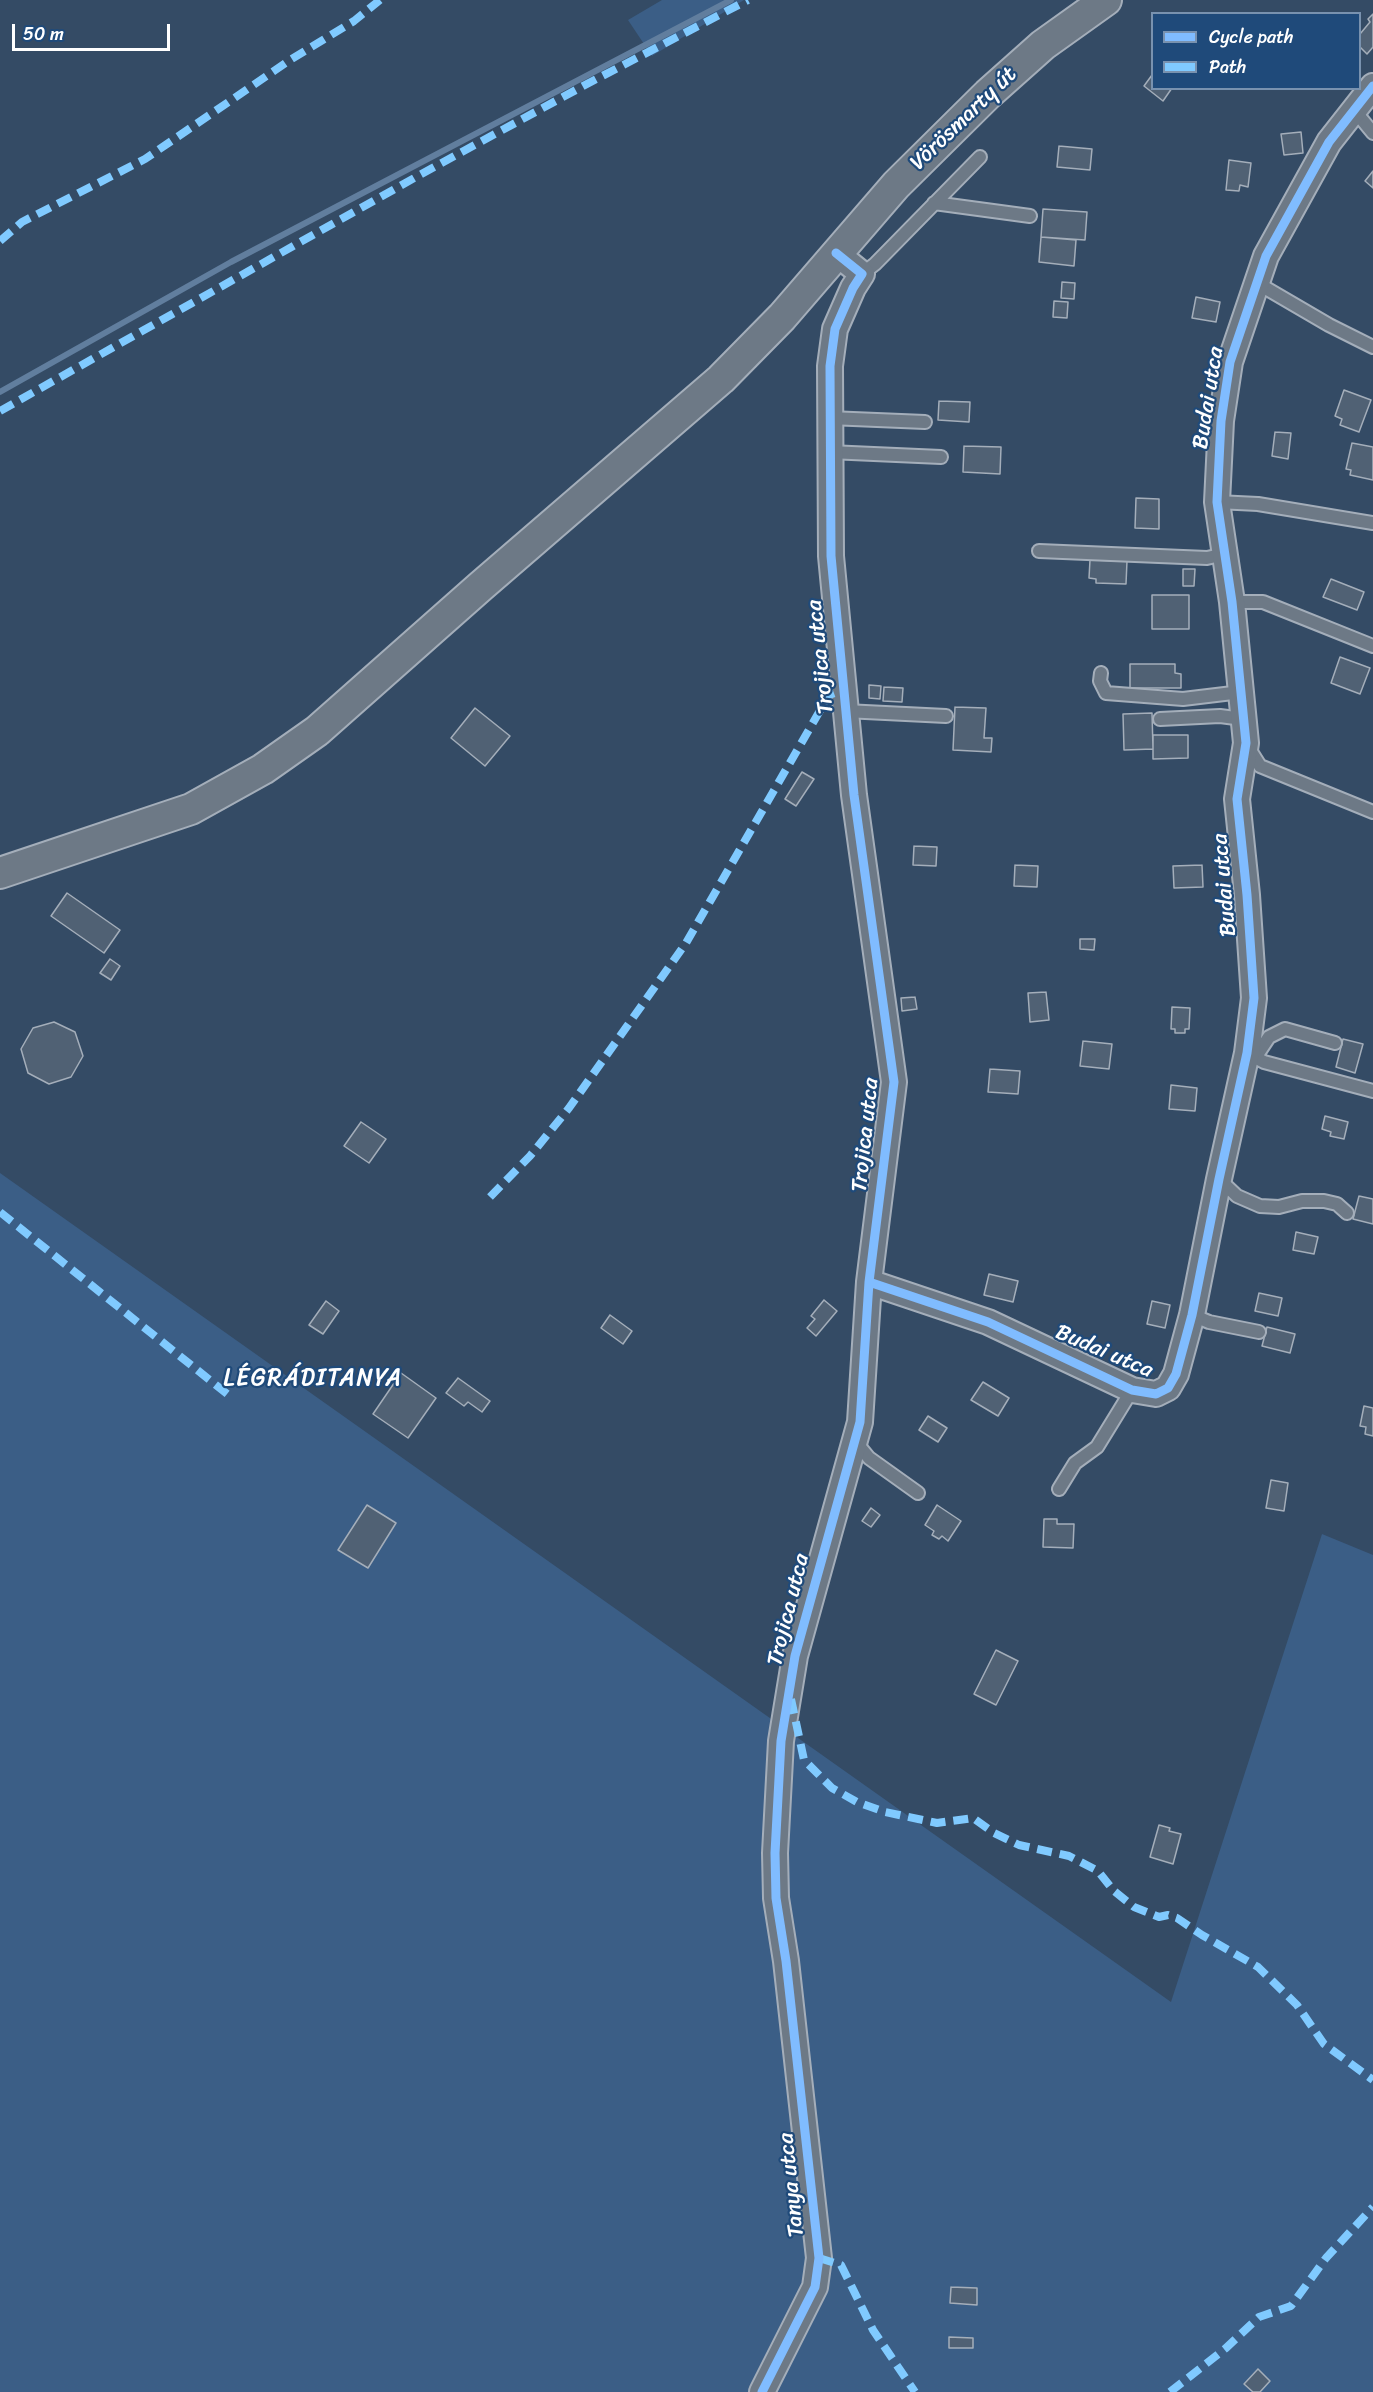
<!DOCTYPE html>
<html>
<head>
<meta charset="utf-8">
<style>
  body { margin:0 }
  #map { position:relative; width:1373px; height:2392px; overflow:hidden; background:#344b65; font-family:Sriracha,sans-serif }
  canvas { display:block }
  .legend { position:absolute; left:1151px; top:12px; width:210px; height:78px; box-sizing:border-box; background:#1f4a7a; border:2px solid #7992af; margin:0; padding:8px 10px; list-style:none; font-size:18px; color:#fff }
  .legend li { display:flex; align-items:center; gap:12px; height:30px }
  .legend b { width:30px; border:2px solid #7992af }
  .scale { position:absolute; left:12px; top:24px; width:158px; height:27px; box-sizing:border-box; border:3px solid #fff; border-top:0; padding-left:8px; font-size:18px; line-height:21px; white-space:nowrap; color:#fff; -webkit-text-stroke:4px #1f4a7a; paint-order:stroke }
</style>
</head>
<body>
<div id="map">
<canvas width="1373" height="2392"></canvas>
<ul class="legend">
<li><b style="height:8px;background:#80bcff"></b>Cycle path</li>
<li><b style="height:8px;background:#80caff"></b>Path</li>
</ul>
<div class="scale">50 m</div>
</div>
<script>
const context = document.querySelector('canvas').getContext('2d');
context.lineJoin = 'round';
function paint(path, color) { context.fillStyle = color; context.fill(path, 'evenodd'); }
const shape = rows => new Path2D(rows.map(r => 'M' + r).join(''));
function trace(path, color, width, dash) { context.strokeStyle = color; context.lineWidth = width; context.lineCap = dash ? 'butt' : 'round'; context.setLineDash(dash || []); context.stroke(path); }
function write(font, color, halo, rows, align = 'center') {
  context.font = font + ' Sriracha,sans-serif'; context.lineWidth = 4.5; context.setLineDash([]); context.textBaseline = 'middle'; context.strokeStyle = halo; context.fillStyle = color; for (const [text, x, y, turn = 0] of rows) {
    context.save(); context.translate(x, y); context.rotate((+turn || 0) * Math.PI / 180); context.textAlign = isNaN(turn) ? turn : align; if (halo) context.strokeText(text, 0, 0); context.fillText(text, 0, 0); context.restore();
  }
}
const green = shape([
  [662,0,744,0,652,56,628,20],
  [0,1173,1171,2002,1322,1534,1373,1555,1373,2392,0,2392]
]);
const stream = shape([
  [0,392,231,262,731,0]
]);
const building = shape([
  [1373,14,1373,47,1367,54,1360,47,1360,34,1370,22,1368,19,1373,14],
  [1152,75,1152,88,1172,88,1163,101,1144,86,1152,75],
  [1301,132,1303,153,1284,155,1281,134,1301,132],
  [1059,146,1092,149,1090,170,1057,167,1059,146],
  [1229,160,1251,163,1248,187,1240,185,1239,191,1226,190,1229,160],
  [1373,171,1373,188,1365,181,1373,171],
  [1043,209,1087,212,1085,240,1041,237,1043,209],
  [1041,237,1076,240,1074,266,1039,262,1041,237],
  [1062,282,1075,283,1074,299,1061,298,1062,282],
  [1196,297,1220,302,1216,322,1192,318,1196,297],
  [1054,301,1068,302,1067,318,1053,317,1054,301],
  [1344,390,1371,400,1359,432,1340,425,1342,419,1335,416,1344,390],
  [939,401,970,402,969,422,938,420,939,401],
  [1275,432,1291,433,1288,459,1272,456,1275,432],
  [1352,443,1373,447,1373,480,1350,475,1351,470,1346,469,1352,443],
  [964,446,1001,447,1000,474,963,472,964,446],
  [1136,498,1159,499,1159,529,1135,528,1136,498],
  [1090,560,1127,561,1126,584,1096,583,1096,579,1089,578,1090,560],
  [1183,569,1195,569,1194,586,1183,586,1183,569],
  [1331,579,1364,592,1357,610,1323,597,1331,579],
  [1152,595,1189,595,1189,629,1152,629,1152,595],
  [1340,657,1370,668,1360,694,1331,683,1340,657],
  [1130,664,1175,664,1175,673,1181,674,1181,688,1130,688,1130,664],
  [869,685,881,686,880,699,869,698,869,685],
  [884,687,903,688,902,702,883,701,884,687],
  [955,707,986,708,984,738,992,738,991,752,953,750,955,707],
  [475,708,510,736,485,766,451,738,475,708],
  [1152,713,1153,749,1124,750,1123,714,1152,713],
  [1153,735,1188,735,1188,758,1153,759,1153,735],
  [802,772,814,779,796,806,785,799,802,772],
  [914,846,937,847,936,866,913,865,914,846],
  [1015,865,1038,866,1037,887,1014,886,1015,865],
  [1202,865,1203,887,1174,888,1173,866,1202,865],
  [67,893,120,930,104,953,51,916,67,893],
  [1080,939,1095,939,1094,950,1080,949,1080,939],
  [110,959,120,966,111,980,100,973,110,959],
  [1046,992,1049,1020,1030,1022,1028,993,1046,992],
  [915,997,917,1009,902,1011,901,998,915,997],
  [1172,1007,1190,1008,1189,1029,1185,1029,1185,1033,1175,1033,1175,1029,1171,1029,1172,1007],
  [54,1022,75,1032,83,1056,71,1077,49,1084,28,1073,21,1049,33,1028,54,1022],
  [1343,1039,1363,1044,1355,1073,1336,1067,1343,1039],
  [1083,1041,1112,1044,1109,1069,1080,1066,1083,1041],
  [990,1069,1020,1071,1018,1094,988,1092,990,1069],
  [1171,1085,1197,1088,1195,1111,1169,1109,1171,1085],
  [1325,1116,1348,1122,1344,1139,1330,1136,1331,1132,1322,1129,1325,1116],
  [361,1122,386,1139,369,1163,344,1146,361,1122],
  [1359,1196,1373,1199,1373,1224,1353,1219,1359,1196],
  [1296,1232,1318,1237,1314,1254,1293,1250,1296,1232],
  [989,1274,1018,1281,1013,1302,984,1295,989,1274],
  [1259,1293,1282,1298,1278,1316,1255,1311,1259,1293],
  [824,1300,837,1311,816,1336,807,1328,815,1319,811,1316,824,1300],
  [326,1301,339,1311,323,1334,309,1325,326,1301],
  [1152,1301,1170,1305,1165,1328,1147,1324,1152,1301],
  [610,1315,632,1331,623,1344,601,1328,610,1315],
  [1267,1327,1295,1334,1290,1353,1262,1346,1267,1327],
  [401,1373,436,1398,408,1438,373,1414,401,1373],
  [458,1378,490,1401,482,1412,468,1402,464,1406,446,1393,458,1378],
  [983,1382,1009,1398,998,1416,971,1400,983,1382],
  [1364,1406,1373,1408,1373,1436,1365,1434,1366,1427,1360,1426,1364,1406],
  [928,1416,947,1428,938,1442,919,1430,928,1416],
  [1271,1480,1288,1483,1284,1511,1266,1508,1271,1480],
  [367,1505,396,1523,368,1568,338,1550,367,1505],
  [937,1505,961,1521,948,1541,942,1536,939,1539,932,1535,934,1531,925,1525,937,1505],
  [871,1508,880,1515,871,1527,862,1521,871,1508],
  [1044,1519,1057,1519,1057,1524,1074,1524,1073,1548,1043,1547,1044,1519],
  [996,1650,1018,1661,996,1705,974,1694,996,1650],
  [1159,1825,1170,1828,1169,1831,1181,1834,1173,1864,1150,1857,1159,1825],
  [951,2287,977,2288,977,2305,950,2303,951,2287],
  [949,2337,973,2338,973,2348,949,2348,949,2337],
  [1258,2369,1270,2381,1260,2392,1253,2392,1244,2384,1258,2369]
]);
const service = shape([
  [1354,110,1373,133],
  [934,203,1030,216],
  [862,274,875,264,980,157],
  [1257,283,1329,325,1373,347],
  [829,418,925,422],
  [829,452,941,457],
  [1217,502,1258,504,1373,523],
  [1039,551,1207,558,1225,554],
  [1232,602,1263,602,1373,646],
  [1101,673,1100,681,1106,693,1183,699,1241,692],
  [845,711,946,716],
  [1160,719,1220,716,1243,719],
  [1248,747,1260,766,1373,812],
  [1247,1053,1264,1062,1373,1091],
  [1255,1058,1269,1037,1285,1029,1335,1043],
  [1219,1179,1237,1196,1260,1206,1279,1207,1302,1201,1324,1201,1337,1204,1347,1213],
  [1192,1315,1209,1322,1259,1332],
  [855,1441,869,1458,918,1493],
  [1059,1489,1075,1463,1097,1447,1132,1390]
]);
const minor = shape([
  [869,1282,988,1322,1132,1390,1156,1394,1168,1388,1176,1374,1192,1315,1219,1179,1247,1053,1254,998,1247,895,1237,799,1246,743,1232,602,1217,502,1221,421,1230,362,1266,256,1329,142,1373,86],
  [762,2392,815,2287,819,2258,786,1961,776,1898,775,1853,781,1741,795,1656,860,1422,869,1282,894,1082,854,795,831,556,830,366,835,329,853,288,862,274,836,253]
]);
const tertiary = shape([
  [0,873,191,809,263,769,317,731,481,586,721,379,782,317,896,185,988,94,1043,45,1106,0]
]);
const quiet = shape([
  [0,241,22,222,145,159,290,60,354,21,380,0],
  [0,411,416,177,585,85,748,0],
  [490,1197,530,1156,569,1108,686,943,829,695,843,690],
  [0,1212,231,1397],
  [791,1699,804,1760,832,1788,857,1802,885,1812,937,1823,973,1818,994,1833,1019,1845,1069,1856,1098,1871,1114,1891,1134,1907,1159,1917,1168,1915,1177,1918,1202,1935,1258,1967,1297,2005,1324,2044,1373,2080],
  [819,2258,841,2265,873,2330,915,2392],
  [1170,2392,1226,2348,1259,2317,1291,2306,1326,2258,1373,2207]
]);
const cycleway = shape([
  [869,1282,988,1322,1132,1390,1156,1394,1168,1388,1176,1374,1192,1315,1219,1179,1247,1053,1254,998,1247,895,1237,799,1246,743,1232,602,1217,502,1221,421,1230,362,1266,256,1329,142,1373,86],
  [762,2392,815,2287,819,2258,786,1961,776,1898,775,1853,781,1741,795,1656,860,1422,869,1282,894,1082,854,795,831,556,830,366,835,329,853,288,862,274,836,253]
]);
const streetNames = [
  ["Vörösmarty út",964,119,-44],
  ["Budai utca",1209,398,-81],
  ["Trojica utca",821,657,-96],
  ["Budai utca",1225,885,-95],
  ["Trojica utca",866,1135,-84],
  ["Budai utca",1104,1352,23],
  ["Trojica utca",789,1610,-76],
  ["Tanya utca",792,2185,-96]
];
const neighbourhoodNames = [
  ["LÉGRÁDITANYA",313,1379]
];
paint(green, '#3b5e86');
trace(stream, '#617e9e', 6);
paint(building, '#506174');
trace(building, '#a4aeba', 1.5);
trace(service, '#a4aeba', 16);
trace(minor, '#a4aeba', 28);
trace(tertiary, '#a4aeba', 34);
trace(service, '#6d7986', 12);
trace(minor, '#6d7986', 24);
trace(tertiary, '#6d7986', 30);
trace(quiet, '#80caff', 8, [15, 8]);
trace(cycleway, '#80bcff', 9);
write('22px', '#fff', '#1f4a7a', streetNames);
context.letterSpacing = '1.5px';
write('24px', '#fff', '#1f4a7a', neighbourhoodNames);
context.letterSpacing = '0px';
</script>
</body>
</html>
